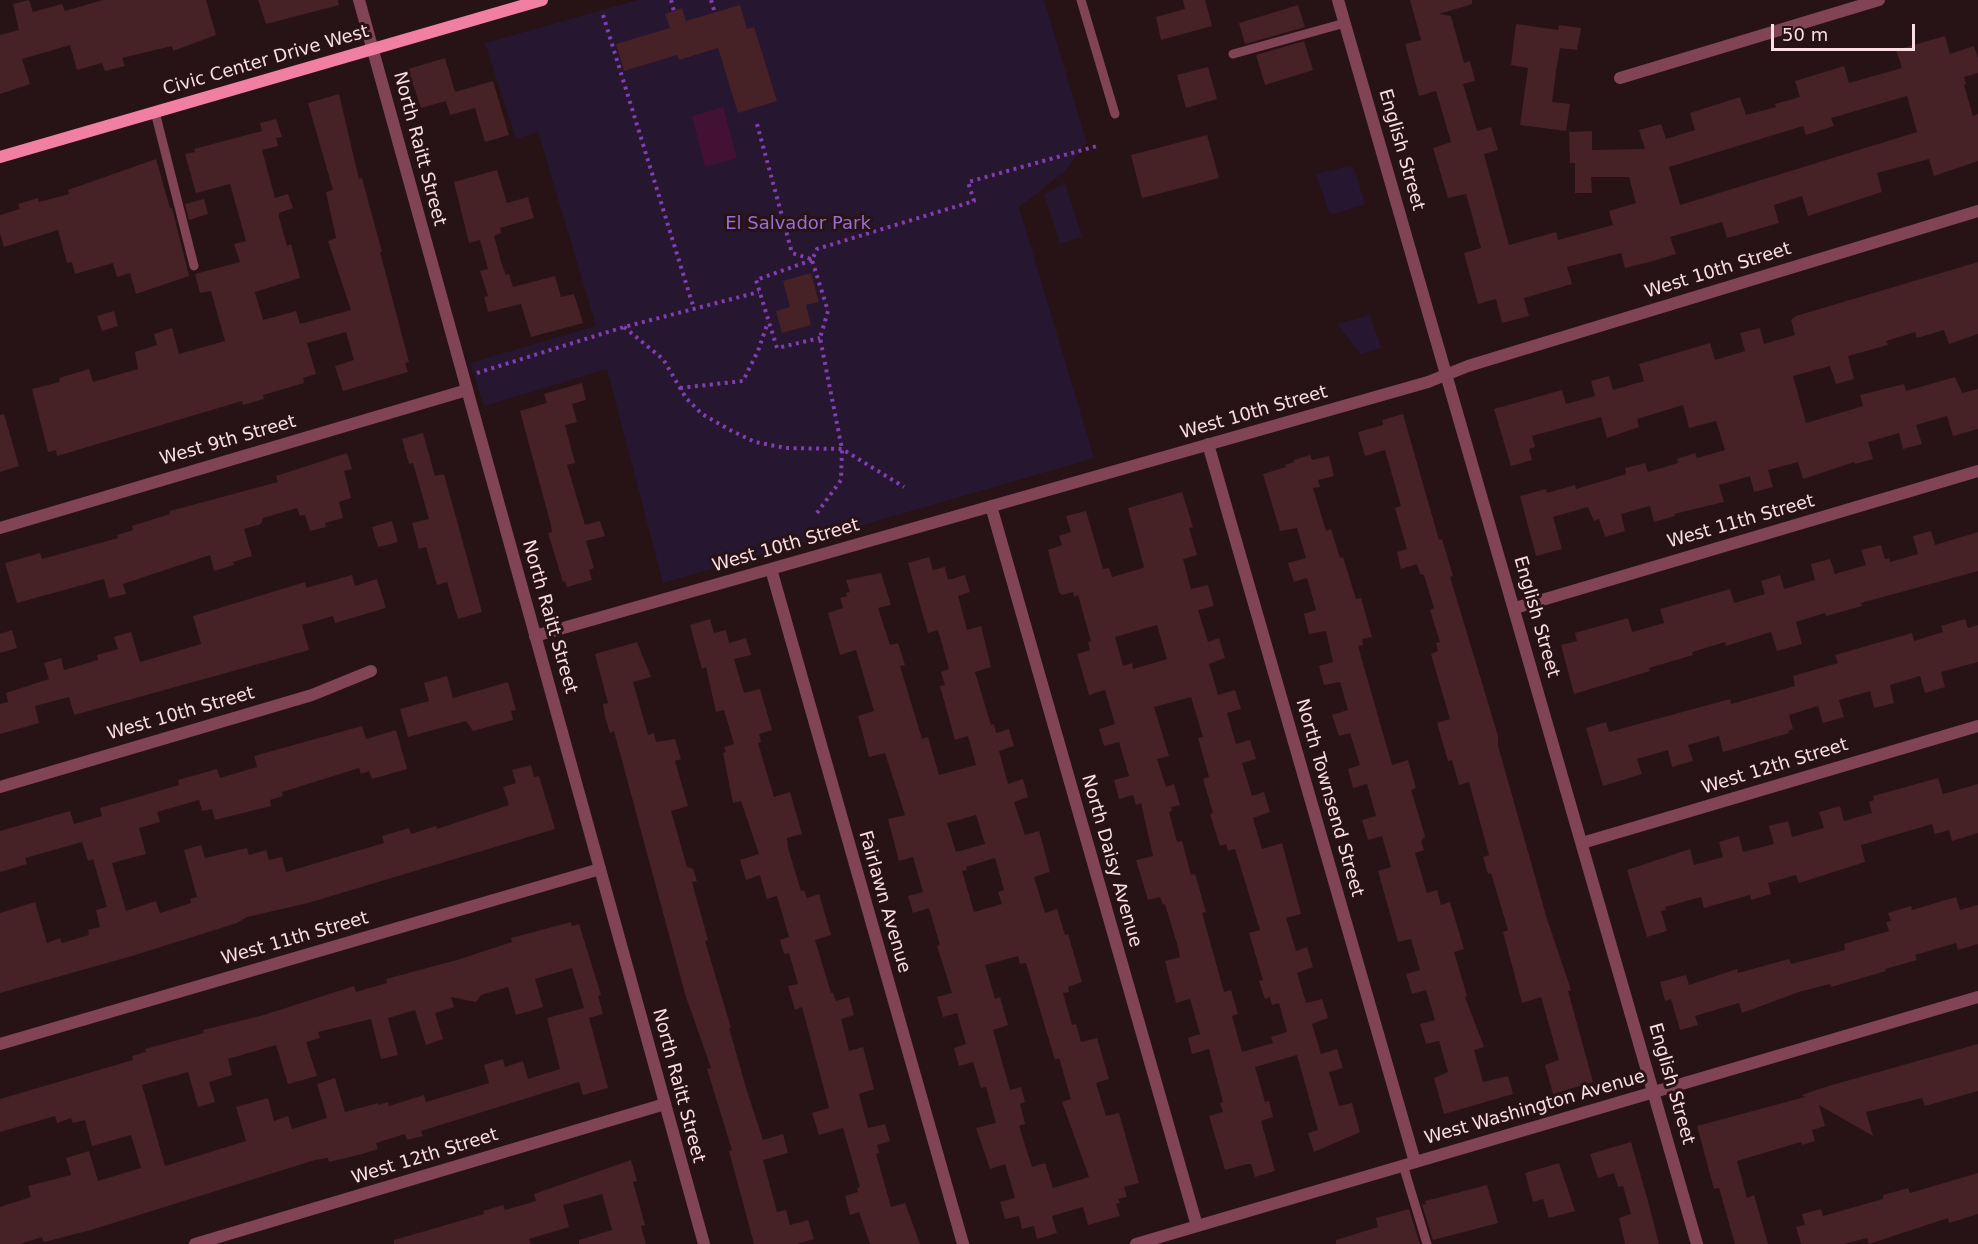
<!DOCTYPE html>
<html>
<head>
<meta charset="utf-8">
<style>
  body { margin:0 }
  #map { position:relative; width:1978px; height:1244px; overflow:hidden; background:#271316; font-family:"DejaVu Sans",sans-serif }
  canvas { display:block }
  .scale { position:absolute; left:1771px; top:24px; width:144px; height:27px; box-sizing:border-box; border:3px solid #fbdde4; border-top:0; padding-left:8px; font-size:18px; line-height:21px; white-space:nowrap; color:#fbdde4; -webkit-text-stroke:4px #271316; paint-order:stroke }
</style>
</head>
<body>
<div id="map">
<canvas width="1978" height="1244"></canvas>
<div class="scale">50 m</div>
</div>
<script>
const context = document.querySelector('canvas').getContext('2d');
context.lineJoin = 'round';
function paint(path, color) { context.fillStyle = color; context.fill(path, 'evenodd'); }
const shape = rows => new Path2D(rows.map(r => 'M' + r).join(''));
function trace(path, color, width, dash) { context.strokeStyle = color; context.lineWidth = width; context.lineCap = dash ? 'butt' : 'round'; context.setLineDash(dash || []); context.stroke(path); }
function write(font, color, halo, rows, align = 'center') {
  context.font = font + ' "DejaVu Sans",sans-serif'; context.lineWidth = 6; context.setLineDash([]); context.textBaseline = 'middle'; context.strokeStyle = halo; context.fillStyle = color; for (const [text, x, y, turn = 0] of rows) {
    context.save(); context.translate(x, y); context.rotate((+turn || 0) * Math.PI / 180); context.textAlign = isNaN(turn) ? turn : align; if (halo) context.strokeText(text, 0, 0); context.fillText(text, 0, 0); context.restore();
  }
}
const green = shape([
  [638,0,1044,0,1087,143,1064,172,1019,207,1094,458,663,583,607,369,484,406,470,363,596,326,538,132,516,139,485,43],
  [1349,166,1354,168,1365,204,1330,215,1316,174],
  [1065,183,1082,237,1060,244,1044,194],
  [1370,315,1381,348,1360,354,1337,324]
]);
const water = shape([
  [723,107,737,158,705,167,692,116]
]);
const building = shape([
  [29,0,33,12,62,4,65,11,103,0,206,0,216,35,173,51,172,46,122,58,125,66,105,71,102,63,77,70,70,45,22,59,30,84,0,94,0,35,19,30,13,4],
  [258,0,338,0,339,5,266,24],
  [1183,0,1205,0,1212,26,1161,40,1156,17,1185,9],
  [1410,0,1472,0,1472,4,1439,14,1451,16,1464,63,1470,61,1475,81,1463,84,1477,131,1491,127,1498,150,1484,154,1509,245,1556,232,1558,240,1613,225,1609,211,1636,203,1629,177,1591,177,1592,193,1575,193,1575,163,1570,163,1569,132,1592,131,1592,150,1645,149,1639,130,1661,124,1666,139,1695,130,1690,113,1740,97,1746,115,1776,107,1775,104,1800,97,1795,81,1844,66,1849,83,1902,68,1896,50,1945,36,1950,54,1974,46,1978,58,1978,73,1964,77,1966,84,1964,85,1973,116,1978,114,1978,161,1934,176,1929,159,1877,173,1882,192,1808,216,1802,196,1774,205,1779,223,1727,238,1722,222,1670,237,1676,254,1653,261,1625,268,1621,253,1567,267,1572,284,1524,298,1529,316,1502,323,1496,299,1478,304,1464,253,1481,248,1466,194,1448,198,1433,148,1451,142,1436,91,1419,96,1405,44,1421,40],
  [1907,96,1917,132,1680,205,1669,167,1803,126,1806,135,1834,126,1831,118],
  [740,5,747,29,754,27,777,101,738,113,718,48,679,60,677,55,624,71,616,44,670,28,665,14,682,8,686,21],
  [1298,5,1305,27,1245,44,1239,23],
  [1516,24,1558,30,1559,25,1581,28,1577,50,1560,48,1556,71,1552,102,1570,104,1566,131,1520,125,1528,68,1511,65],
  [1304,41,1313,70,1265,85,1256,55],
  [445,58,455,92,493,81,509,135,485,142,475,108,450,115,446,101,421,108,408,69],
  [1208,67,1217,99,1186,108,1177,75],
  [339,94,357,171,359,179,362,178,382,252,380,252,409,362,405,363,408,372,343,391,335,366,354,360,346,332,307,343,316,374,303,378,304,383,263,395,264,399,243,405,242,401,57,456,56,450,48,452,32,389,60,382,59,378,89,369,93,382,138,369,135,352,157,345,154,334,172,328,179,354,225,341,211,291,200,293,195,274,240,262,234,244,246,241,230,184,196,193,185,154,195,152,194,149,262,131,260,123,276,119,282,137,276,138,278,146,262,150,275,198,288,194,293,208,279,213,279,217,287,246,291,244,300,278,255,292,263,320,296,311,300,324,351,310,328,241,336,238,326,192,333,190,308,103],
  [1207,135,1219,178,1142,198,1131,155],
  [156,159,170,208,172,208,189,276,136,294,130,273,117,277,113,263,75,274,72,262,67,263,58,230,4,247,0,233,0,215,20,209,18,204,38,198,39,202,69,194,68,190],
  [497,170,507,203,528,197,534,218,500,228,501,233,494,236,502,265,506,275,509,274,513,287,555,276,561,297,574,294,583,323,531,337,521,304,488,312,484,297,488,296,480,271,488,269,480,240,469,243,454,182],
  [204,199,208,214,189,220,185,204],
  [1978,262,1978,334,1949,344,1944,330,1917,338,1915,332,1886,341,1888,345,1848,356,1854,379,1836,384,1830,366,1793,376,1806,423,1863,406,1860,395,1904,384,1906,391,1955,377,1962,393,1978,389,1978,429,1953,436,1947,416,1916,425,1922,444,1903,449,1899,433,1868,442,1873,459,1855,464,1854,462,1803,479,1798,462,1768,470,1773,487,1754,492,1750,476,1719,485,1724,502,1674,514,1675,516,1654,522,1650,506,1621,514,1625,531,1605,537,1599,519,1594,521,1588,507,1553,517,1562,549,1536,556,1520,496,1546,489,1547,493,1575,485,1576,489,1626,474,1625,468,1645,463,1648,472,1678,463,1677,459,1695,453,1697,458,1725,450,1716,421,1689,428,1683,405,1637,419,1639,427,1607,438,1601,417,1532,436,1535,447,1529,449,1532,460,1511,466,1494,409,1562,390,1566,404,1595,396,1591,381,1609,376,1613,390,1644,381,1639,364,1710,343,1715,360,1745,351,1740,333,1760,328,1764,344,1795,335,1791,320,1796,316],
  [811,273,819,302,806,305,811,325,782,333,776,311,790,307,783,281],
  [114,311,118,326,102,331,97,316],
  [582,383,586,400,572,404,577,422,565,425,575,463,567,465,585,525,600,521,605,536,586,541,594,568,589,570,592,580,567,587,565,581,563,582,548,533,552,532,551,525,520,411,547,403,544,394],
  [4,414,19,466,0,472,0,415],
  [1403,414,1439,540,1442,539,1453,576,1450,577,1498,736,1498,746,1547,919,1571,990,1568,991,1593,1082,1553,1094,1545,1065,1559,1060,1541,997,1522,1003,1503,932,1508,930,1491,873,1488,874,1483,857,1489,855,1469,782,1459,785,1452,760,1448,761,1437,723,1450,719,1431,654,1438,651,1436,643,1440,642,1430,610,1434,608,1424,575,1420,574,1417,564,1401,569,1397,552,1407,549,1395,508,1401,506,1385,450,1365,456,1358,432,1383,425,1382,420],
  [423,433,435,476,444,474,482,612,458,619,447,582,437,585,426,547,419,549,412,523,429,519,413,463,409,464,402,439],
  [347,453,352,469,344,471,351,498,339,502,343,518,325,523,326,527,310,531,305,515,300,516,297,508,263,518,261,524,244,529,252,556,233,562,234,565,214,571,210,555,123,584,126,594,109,598,104,579,17,603,5,563,40,553,42,559,118,538,117,535,133,530,132,526,170,514,170,511,278,482,276,476],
  [1310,455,1312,460,1329,456,1334,476,1318,480,1320,487,1313,488,1326,531,1331,529,1340,558,1343,557,1356,599,1361,598,1372,637,1362,639,1363,645,1358,646,1392,765,1408,760,1416,788,1411,790,1425,836,1421,842,1424,850,1415,853,1427,893,1437,890,1441,905,1450,902,1464,949,1454,952,1467,996,1465,997,1484,1047,1474,1050,1483,1082,1508,1076,1513,1094,1444,1114,1434,1078,1448,1072,1439,1041,1426,1044,1420,1024,1435,1020,1426,990,1412,994,1406,974,1420,970,1411,939,1398,942,1378,871,1391,867,1382,836,1368,840,1362,820,1376,816,1367,784,1353,788,1348,769,1360,765,1350,733,1339,736,1332,715,1348,710,1340,682,1324,685,1319,666,1333,662,1326,631,1309,634,1304,614,1316,610,1307,578,1294,582,1288,563,1306,558,1297,528,1280,531,1263,474,1286,467,1285,465,1294,462,1294,460],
  [1182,492,1193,527,1189,528,1197,555,1183,559,1191,589,1208,585,1214,606,1198,610,1208,642,1219,638,1225,658,1209,664,1218,695,1235,690,1241,709,1227,713,1236,744,1250,740,1256,759,1242,763,1252,796,1264,792,1270,812,1253,818,1262,849,1282,843,1301,914,1286,918,1296,951,1307,947,1313,967,1297,973,1306,1003,1322,999,1328,1018,1312,1024,1321,1054,1337,1049,1343,1068,1329,1072,1339,1106,1352,1103,1360,1132,1314,1152,1308,1133,1318,1130,1297,1055,1255,1067,1265,1102,1269,1101,1273,1117,1261,1121,1275,1171,1255,1177,1251,1164,1247,1164,1225,1170,1209,1116,1223,1112,1220,1103,1223,1102,1209,1049,1192,1054,1188,1038,1200,1034,1190,999,1176,1003,1165,961,1180,957,1178,947,1165,904,1163,905,1160,897,1148,900,1136,860,1153,856,1141,803,1136,805,1133,795,1119,799,1114,780,1129,776,1119,742,1104,746,1099,729,1115,724,1105,690,1089,695,1077,654,1090,650,1088,642,1091,641,1078,595,1074,597,1073,592,1062,595,1059,592,1048,550,1062,545,1059,536,1071,532,1066,516,1086,511,1103,569,1109,568,1112,577,1140,569,1144,567,1128,508],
  [1157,625,1167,659,1133,669,1132,663,1123,666,1115,637],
  [1191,697,1203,737,1198,738,1209,777,1203,779,1213,813,1210,814,1220,846,1226,844,1228,851,1235,849,1260,930,1249,933,1263,980,1259,981,1265,999,1270,997,1272,1005,1279,1003,1287,1032,1271,1037,1273,1043,1242,1052,1232,1016,1238,1014,1231,990,1224,992,1202,913,1206,912,1195,874,1191,875,1182,841,1177,842,1169,812,1172,811,1171,807,1180,805,1174,784,1166,787,1157,759,1169,756,1154,707],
  [392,521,398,542,378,547,372,527],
  [1931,531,1935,545,1978,532,1978,571,1861,603,1862,606,1826,616,1825,613,1796,622,1802,644,1777,651,1771,632,1726,646,1725,642,1692,652,1693,655,1649,668,1650,671,1574,694,1561,645,1577,641,1575,633,1628,618,1632,632,1664,623,1660,609,1730,589,1734,603,1765,594,1761,581,1780,575,1784,589,1815,580,1811,564,1830,559,1835,574,1866,565,1861,550,1881,545,1885,559,1889,558,1890,562,1918,554,1913,536],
  [929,557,933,570,945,567,948,580,965,575,970,592,958,596,967,630,981,626,991,667,975,672,991,725,994,724,996,733,1009,729,1014,746,999,751,1008,784,1023,779,1028,797,1014,802,1025,835,1039,831,1044,849,1050,872,1034,877,1045,913,1057,909,1065,935,1068,934,1082,982,1068,987,1069,992,1063,993,1072,1025,1076,1024,1081,1042,1097,1038,1109,1079,1096,1083,1106,1116,1119,1113,1139,1183,1124,1187,1127,1197,1118,1199,1120,1203,1116,1204,1120,1216,1088,1225,1083,1207,1052,1216,1057,1233,1037,1239,1034,1226,1022,1229,1019,1216,1005,1219,1000,1202,1015,1198,1005,1164,990,1169,976,1128,996,1123,986,1087,981,1088,973,1062,959,1066,954,1048,966,1044,957,1013,943,1017,937,997,952,993,937,946,940,945,929,908,913,913,908,896,923,892,913,857,899,861,888,819,905,815,885,753,869,757,858,716,874,711,856,650,840,655,828,613,843,608,840,598,847,596,846,593,850,592,846,580,881,573,891,605,878,608,890,645,898,643,905,665,900,666,922,739,928,737,939,775,976,765,968,736,955,740,940,686,945,685,941,672,949,669,938,630,928,633,908,563],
  [976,815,985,844,956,852,947,823],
  [995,858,1004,890,998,892,1002,904,974,912,962,871,967,870,966,867],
  [1018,956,1020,964,1026,963,1055,1060,1059,1058,1071,1099,1062,1102,1089,1177,1053,1188,1045,1163,1032,1167,1019,1126,1025,1124,1020,1104,1025,1102,1021,1087,1010,1090,993,1030,1008,1025,1000,997,995,999,985,965],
  [352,575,355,586,377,579,386,608,335,623,333,616,302,625,309,650,74,715,69,697,35,706,39,723,0,734,0,704,8,702,6,693,49,679,44,663,61,658,64,670,98,660,97,655,118,649,114,637,131,632,140,662,201,644,193,616,305,582,306,588],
  [710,619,714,633,726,630,729,643,746,638,751,655,734,659,744,693,760,689,772,730,759,734,761,742,758,743,774,797,790,792,802,834,787,838,788,848,801,891,804,890,807,898,819,894,831,935,815,940,831,993,833,993,836,1001,849,997,854,1015,841,1019,849,1051,863,1047,874,1089,859,1094,868,1128,885,1124,890,1141,877,1145,879,1153,876,1154,891,1207,905,1203,920,1244,870,1244,859,1212,850,1215,845,1196,858,1192,857,1188,860,1187,843,1128,819,1135,812,1113,829,1108,802,1007,795,1010,788,986,798,984,789,953,784,954,780,940,789,937,777,896,767,899,760,875,746,880,740,860,759,854,741,801,733,803,723,753,726,752,724,747,734,744,724,710,716,712,706,667,702,669,690,625],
  [1965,619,1968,628,1978,625,1978,662,1941,672,1945,687,1925,693,1920,676,1890,685,1894,703,1874,708,1870,691,1839,700,1844,717,1823,723,1818,706,1789,715,1793,729,1788,731,1789,733,1723,752,1719,736,1688,745,1693,761,1672,767,1668,750,1637,759,1642,774,1603,786,1586,728,1606,722,1609,732,1730,699,1731,704,1795,686,1793,676,1838,663,1835,655,1912,633,1914,641,1943,632,1941,626],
  [12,630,17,648,0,653,0,634],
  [637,642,651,677,633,682,648,735,654,733,656,742,675,739,681,759,675,761,688,806,671,811,687,867,693,869,697,881,692,882,708,940,705,941,731,1028,729,1028,747,1091,763,1140,783,1134,788,1153,763,1160,777,1212,786,1210,790,1225,808,1220,814,1239,797,1244,754,1244,729,1151,732,1150,707,1069,711,1068,685,994,614,731,610,733,605,717,603,704,608,703,595,654],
  [447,676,453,698,508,682,516,710,511,711,513,720,473,731,466,721,408,737,400,709,429,701,424,683],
  [362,726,366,739,396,730,407,769,372,779,369,771,361,774,359,768,282,792,283,796,270,800,271,806,215,820,212,809,202,811,199,800,157,812,160,822,139,828,146,854,112,863,126,911,156,901,160,913,191,903,190,899,197,897,184,850,201,845,205,858,247,848,249,855,266,850,269,860,282,857,286,872,384,843,382,836,409,828,411,834,436,826,437,829,509,805,503,787,516,783,512,770,531,765,534,777,539,776,555,829,308,903,247,917,237,923,132,956,0,993,0,913,35,902,47,943,60,938,62,943,89,935,88,930,100,927,96,910,107,907,93,859,88,861,82,842,25,858,27,864,0,872,0,831,70,811,74,824,102,816,100,808,179,785,178,780,217,769,220,778,257,767,254,756],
  [1938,778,1943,794,1978,784,1978,833,1952,841,1949,830,1935,834,1932,824,1861,845,1865,862,1799,883,1796,875,1768,883,1771,894,1751,900,1750,895,1704,908,1701,897,1665,907,1666,910,1661,911,1667,931,1647,937,1627,870,1690,849,1694,865,1723,857,1719,842,1739,836,1743,852,1774,844,1769,826,1788,821,1792,837,1824,828,1819,812,1840,806,1844,821,1872,813,1869,802,1874,800,1873,796],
  [1956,897,1960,910,1978,905,1978,944,1958,950,1956,943,1915,955,1917,960,1885,969,1886,971,1831,987,1830,984,1799,992,1742,1013,1739,1003,1695,1016,1698,1025,1680,1030,1671,999,1665,1001,1660,982,1686,975,1689,985,1737,969,1738,973,1789,959,1791,964,1845,950,1844,944,1889,931,1886,922,1891,921,1888,913,1911,906,1912,910],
  [571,922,572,926,579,924,601,995,598,996,603,1014,589,1018,608,1088,583,1095,579,1082,421,1131,423,1136,407,1140,405,1134,376,1143,378,1149,362,1154,329,1162,328,1158,315,1160,91,1230,44,1242,42,1237,20,1244,0,1244,0,1207,31,1197,28,1186,71,1175,66,1158,89,1151,98,1181,141,1168,131,1135,92,1146,85,1120,73,1123,71,1118,57,1123,55,1116,0,1132,0,1099,133,1060,132,1056,146,1052,145,1049,204,1033,203,1030,264,1015,354,986,356,992,387,983,386,979,457,960,512,942,511,938],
  [572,968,584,1008,547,1018,560,1069,528,1079,523,1061,505,1067,503,1059,484,1065,489,1083,426,1102,424,1095,389,1106,388,1102,378,1105,378,1103,345,1112,335,1078,317,1084,327,1118,292,1129,288,1116,274,1121,268,1098,236,1107,246,1141,165,1166,142,1085,188,1072,198,1107,215,1102,209,1082,232,1075,228,1059,276,1045,288,1084,317,1076,306,1042,320,1038,318,1032,371,1019,381,1059,398,1055,388,1018,415,1010,426,1045,443,1039,435,1013,454,1007,451,997,476,1002,481,995,508,987,516,1015,543,1007,535,979],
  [1978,1044,1978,1091,1925,1106,1922,1098,1866,1112,1873,1136,1819,1105,1825,1126,1812,1130,1815,1141,1802,1145,1801,1142,1737,1161,1747,1198,1754,1195,1768,1244,1735,1244,1719,1188,1714,1189,1697,1126,1805,1097,1802,1095,1825,1087],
  [1631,1142,1648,1201,1659,1244,1625,1244,1619,1218,1631,1214,1623,1186,1618,1187,1614,1173,1598,1178,1590,1154],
  [631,1160,637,1181,633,1182,645,1225,641,1226,646,1244,579,1244,579,1240,612,1230,602,1194,563,1205,569,1227,529,1239,531,1244,394,1244,394,1240,484,1214,483,1211,503,1205,505,1210,536,1201,534,1194],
  [1559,1163,1575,1211,1549,1218,1543,1199,1533,1202,1525,1173],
  [1978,1173,1978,1214,1949,1223,1948,1218,1869,1244,1867,1238,1844,1244,1801,1244,1796,1227,1805,1225,1802,1214,1821,1209,1823,1216,1883,1199,1883,1195,1908,1188,1910,1193],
  [1487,1185,1498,1223,1433,1240,1422,1205,1426,1204,1425,1201],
  [1409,1209,1420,1244,1336,1244,1336,1240,1378,1227,1376,1218]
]);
const path = shape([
  [671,0,674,11],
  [711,0,715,13],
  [603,15,694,309],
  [757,124,792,253,811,259],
  [812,260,756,280,777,348,820,338],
  [624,327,663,359,686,398,702,414,730,430,755,442,786,448,842,449,904,487],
  [477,373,624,327,759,292],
  [680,388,743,381,758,351,768,322],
  [817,513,841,480,842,449,820,338,828,311,812,260,817,249,974,201,968,182,1097,146]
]);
const service = shape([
  [1081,0,1115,114],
  [1233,54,1345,23],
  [155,112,194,266],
  [1403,1165,1427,1244]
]);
const minor = shape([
  [1620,78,1879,0],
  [1208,444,1415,1162],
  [991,506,1197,1226],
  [0,528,467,390],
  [771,569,963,1244],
  [1515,608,1978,471],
  [535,636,1428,382,1468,366,1978,211],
  [0,787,312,695,371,671],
  [1582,843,1978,726],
  [0,1044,600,869],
  [195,1244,665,1104]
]);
const tertiary = shape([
  [359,0,704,1244],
  [1338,0,1697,1244],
  [1136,1244,1978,997]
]);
const secondary = shape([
  [0,157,542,0]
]);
const streetNames = [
  ["Civic Center Drive West",266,61,-16],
  ["North Raitt Street",419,149,75],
  ["English Street",1401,150,74],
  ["West 10th Street",1718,271,-17],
  ["West 10th Street",1254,413,-16],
  ["West 9th Street",228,441,-16],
  ["West 11th Street",1741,522,-16],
  ["West 10th Street",786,546,-16],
  ["North Raitt Street",549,617,74],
  ["English Street",1536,617,74],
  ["West 10th Street",181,714,-16],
  ["West 12th Street",1775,767,-17],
  ["North Townsend Street",1329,798,74],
  ["North Daisy Avenue",1111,861,74],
  ["Fairlawn Avenue",884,902,74],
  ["West 11th Street",295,939,-16],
  ["English Street",1671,1084,74],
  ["North Raitt Street",678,1086,75],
  ["West Washington Avenue",1535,1108,-16],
  ["West 12th Street",425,1157,-17]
];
const parkNames = [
  ["El Salvador Park",798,224]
];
paint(green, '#261630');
paint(water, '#421134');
paint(building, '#462126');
trace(path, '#803eae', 4, [3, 4.5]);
trace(service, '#814356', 9);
trace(minor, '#814356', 12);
trace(tertiary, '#814356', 12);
trace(secondary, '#f17ea3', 12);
write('18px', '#fbdde4', '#271316', streetNames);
write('18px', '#986fd4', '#271316', parkNames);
</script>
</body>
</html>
